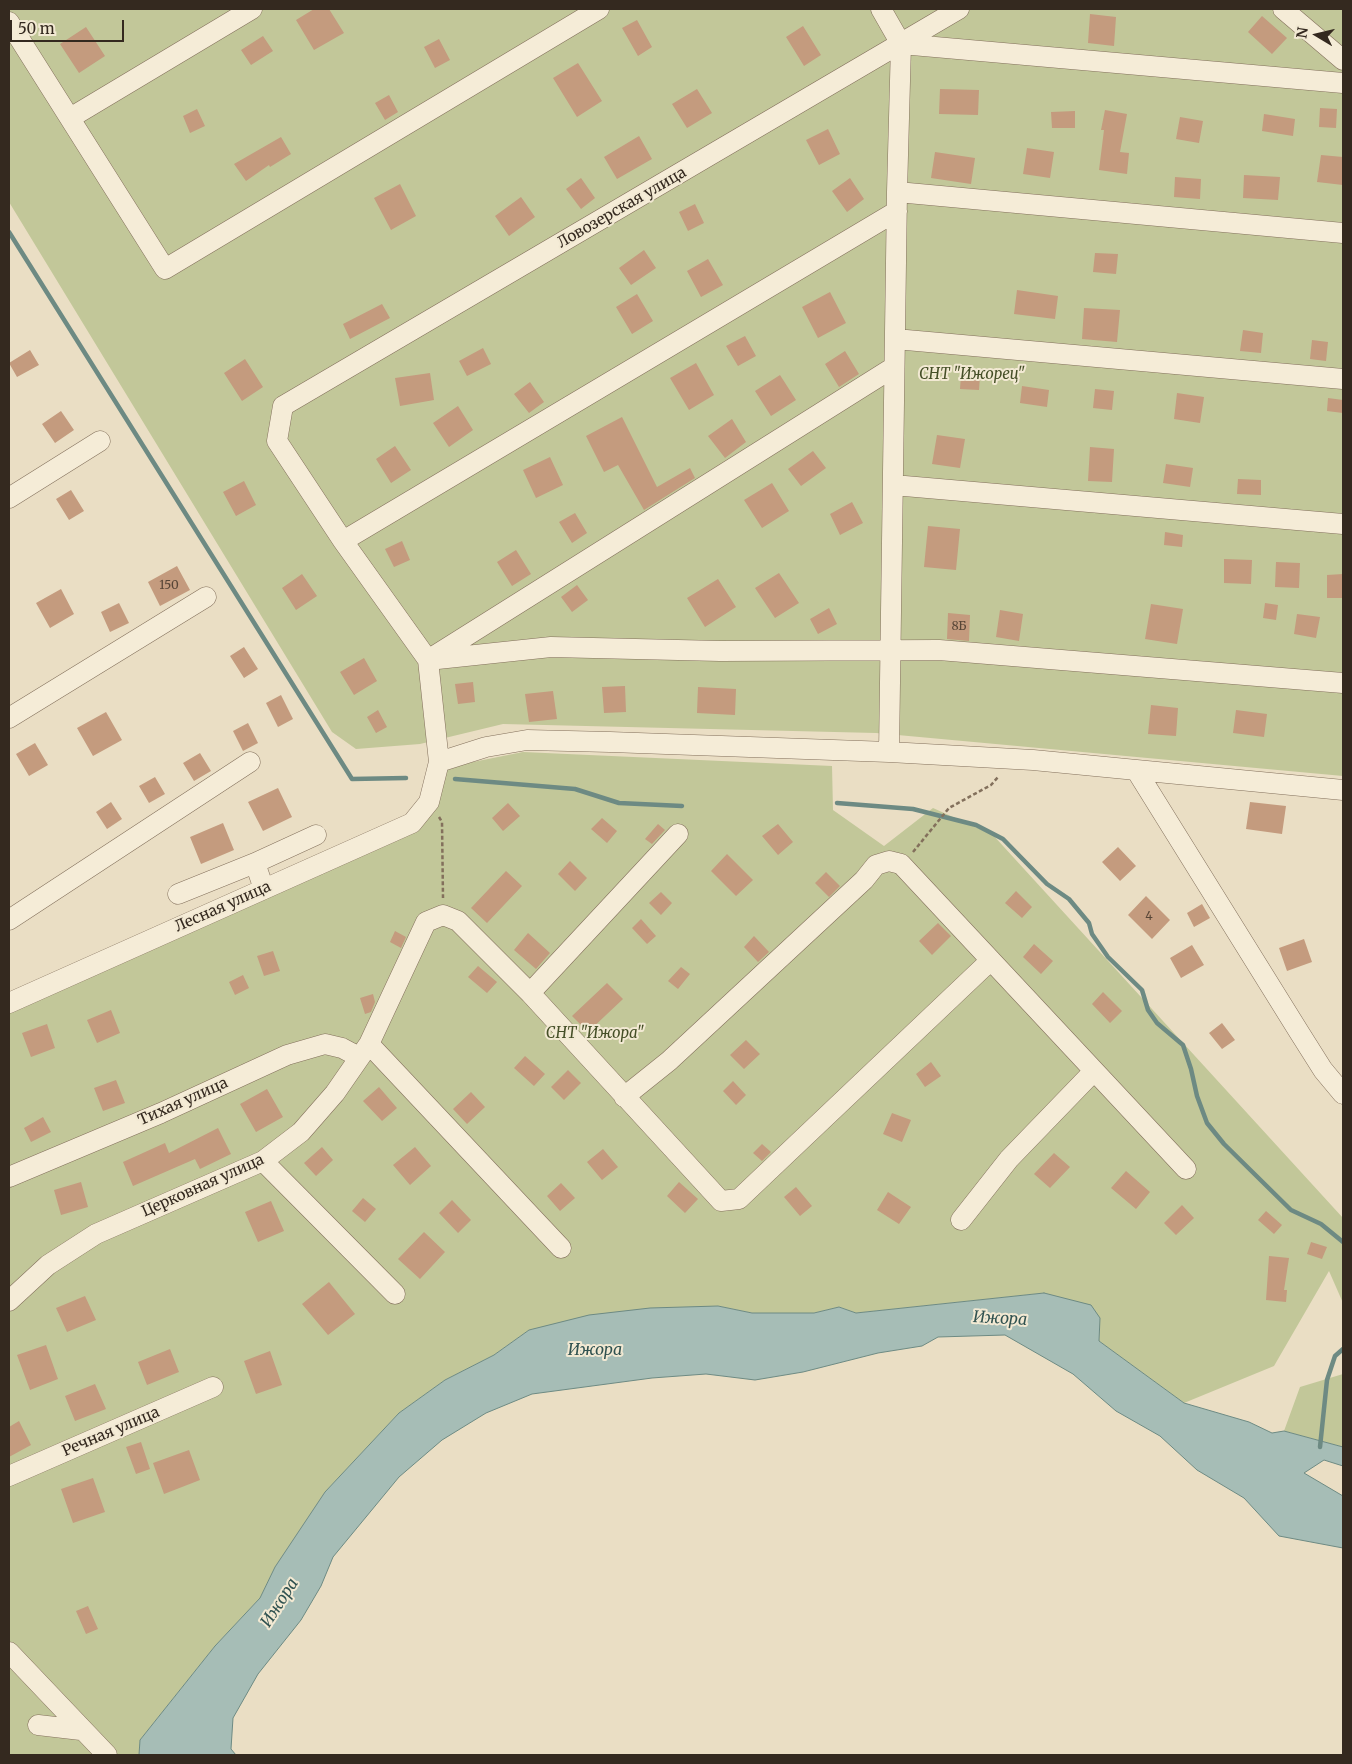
<!DOCTYPE html>
<html>
<head>
<meta charset="utf-8">
<style>
  body { margin:0 }
  #map { position:relative; width:1352px; height:1764px; overflow:hidden; background:#eadec4; font-family:Merriweather,serif }
  canvas { display:block }
  .frame { position:absolute; inset:0; border:10px solid #34291f; pointer-events:none }
  .north { position:absolute; left:1292px; top:10px; width:50px; height:50px; -webkit-text-stroke:4px #f2e9d3; paint-order:stroke; rotate:279deg; font-size:14px; font-weight:700; line-height:20px; text-align:center; color:#34291f }
  .north::after { content:''; display:block; margin:auto; width:18px; height:22px; background:#34291f; clip-path:polygon(50% 0,100% 100%,50% 72%,0 100%) }
  .scale { position:absolute; left:10px; top:20px; width:114px; height:22px; box-sizing:border-box; border:2px solid #34291f; border-top:0; padding-left:6px; font-size:15px; line-height:18px; white-space:nowrap; color:#34291f; -webkit-text-stroke:4px #f2e9d3; paint-order:stroke }
</style>
</head>
<body>
<div id="map">
<canvas width="1352" height="1764"></canvas>
<div class="frame"></div>
<div class="north">N</div>
<div class="scale">50 m</div>
</div>
<script>
const context = document.querySelector('canvas').getContext('2d');
context.lineJoin = 'round';
function paint(path, color) { context.fillStyle = color; context.fill(path, 'evenodd'); }
const shape = rows => new Path2D(rows.map(r => 'M' + r).join(''));
function trace(path, color, width, dash) { context.strokeStyle = color; context.lineWidth = width; context.lineCap = dash ? 'butt' : 'round'; context.setLineDash(dash || []); context.stroke(path); }
function write(font, color, halo, rows, align = 'center') {
  context.font = font + ' Merriweather,serif'; context.lineWidth = 4; context.setLineDash([]); context.textBaseline = 'middle'; context.strokeStyle = halo; context.fillStyle = color; for (const [text, x, y, turn = 0] of rows) {
    context.save(); context.translate(x, y); context.rotate((+turn || 0) * Math.PI / 180); context.textAlign = isNaN(turn) ? turn : align; if (halo) context.strokeText(text, 0, 0); context.fillText(text, 0, 0); context.restore();
  }
}
const green = shape([
  [9,9,1343,9,1343,776,876,733,503,724,420,744,356,749,332,732,9,202],
  [523,752,832,766,833,810,884,846,933,808,993,835,1343,1218,1343,1303,1329,1271,1274,1366,1184,1403,1099,1341,1100,1318,1044,1293,856,1313,839,1307,814,1313,752,1313,718,1306,529,1330,494,1355,445,1380,399,1413,325,1492,275,1567,260,1598,215,1646,140,1740,139,1755,9,1755,9,1003,412,823,439,762,468,763],
  [1343,1374,1343,1447,1284,1431,1300,1387]
]);
const water = shape([
  [1044,1293,1091,1305,1100,1318,1099,1341,1184,1403,1249,1422,1272,1433,1284,1431,1343,1447,1343,1466,1324,1460,1304,1473,1343,1496,1343,1548,1279,1536,1244,1498,1197,1470,1160,1436,1116,1411,1073,1374,1005,1335,938,1337,922,1346,878,1353,803,1372,755,1380,706,1374,652,1378,532,1394,486,1413,442,1440,399,1477,333,1557,321,1586,301,1620,258,1674,233,1718,231,1749,236,1755,139,1755,140,1740,215,1646,260,1598,275,1567,325,1492,399,1413,445,1380,494,1355,529,1330,589,1315,650,1308,718,1306,752,1313,814,1313,839,1307,856,1313,1044,1293]
]);
const stream = shape([
  [9,232,352,779,406,778],
  [455,779,575,789,619,803,682,806],
  [837,803,913,809,976,825,1003,839,1047,884,1069,899,1089,923,1092,934,1108,957,1142,990,1148,1010,1157,1023,1183,1045,1191,1069,1197,1096,1207,1123,1224,1144,1291,1210,1321,1224,1343,1242],
  [1320,1447,1327,1380,1335,1356,1343,1349]
]);
const building = shape([
  [314,9,329,9,344,33,314,50,296,20],
  [1090,14,1116,17,1114,46,1088,43],
  [1262,16,1287,38,1272,54,1248,32],
  [637,20,652,47,638,56,622,28],
  [803,26,821,55,804,66,786,37],
  [86,27,105,56,79,73,60,44],
  [263,36,273,51,251,65,241,50],
  [439,39,450,60,435,68,424,47],
  [578,63,602,101,577,117,553,78],
  [697,89,712,113,687,128,672,104],
  [940,89,979,90,978,115,939,114],
  [389,95,398,112,385,120,375,103],
  [1320,108,1337,109,1336,128,1319,127],
  [197,109,205,126,190,133,183,116],
  [1105,110,1127,114,1120,152,1129,153,1127,174,1099,170,1104,130,1101,130],
  [1075,111,1075,128,1052,128,1051,112],
  [1264,114,1295,119,1293,136,1262,131],
  [1180,117,1203,121,1199,143,1176,139],
  [828,129,840,154,819,165,806,140],
  [639,136,652,159,617,179,604,157],
  [281,137,291,154,270,167,269,165,246,181,234,164],
  [1027,148,1054,152,1050,178,1023,174],
  [935,152,975,158,971,184,931,178],
  [1321,155,1343,157,1343,185,1317,182],
  [1244,175,1280,177,1278,200,1243,198],
  [1175,177,1201,179,1200,199,1174,197],
  [581,178,595,198,581,209,566,189],
  [850,178,864,199,847,212,832,191],
  [400,184,416,216,391,230,374,198],
  [521,197,535,217,509,236,495,216],
  [695,204,704,223,688,231,679,212],
  [644,250,656,268,631,285,619,268],
  [1095,253,1118,254,1116,274,1093,272],
  [708,259,723,285,701,297,687,271],
  [1017,290,1058,296,1055,319,1014,314],
  [830,292,846,323,818,338,802,307],
  [637,294,653,321,632,334,616,307],
  [382,304,390,318,350,339,343,324],
  [1084,308,1120,310,1117,342,1082,339],
  [1243,330,1263,333,1261,353,1240,351],
  [745,336,756,356,738,366,726,346],
  [1312,340,1328,342,1326,361,1310,359],
  [483,348,491,364,467,376,459,361],
  [30,350,39,365,17,377,9,363],
  [845,351,859,374,839,387,825,364],
  [245,359,263,387,242,401,224,373],
  [696,363,714,395,689,410,670,378],
  [430,373,434,400,400,406,395,378],
  [780,375,796,400,771,416,755,391],
  [961,375,980,376,979,390,960,389],
  [530,382,544,402,529,413,514,394],
  [1022,386,1049,390,1047,407,1020,403],
  [1095,389,1114,391,1112,410,1093,408],
  [1177,393,1204,397,1200,423,1174,419],
  [1328,398,1343,400,1343,413,1327,411],
  [458,406,473,430,449,447,433,423],
  [61,411,74,430,55,443,42,424],
  [622,417,657,487,690,468,695,478,644,510,618,465,604,472,586,436],
  [732,419,746,442,725,458,708,436],
  [937,435,965,439,960,468,932,464],
  [395,446,411,470,391,483,376,459],
  [1090,447,1114,449,1112,482,1088,481],
  [813,451,826,468,801,486,788,469],
  [550,457,563,485,536,498,523,470],
  [1166,464,1193,468,1190,487,1163,483],
  [1238,479,1261,480,1261,495,1237,494],
  [244,481,256,505,236,516,223,492],
  [772,483,789,511,762,528,744,500],
  [71,490,84,511,69,520,56,499],
  [852,502,863,523,840,535,830,514],
  [575,513,587,533,572,543,559,522],
  [928,526,960,529,956,570,924,567],
  [1165,532,1183,535,1182,547,1164,545],
  [402,541,410,560,394,567,385,549],
  [516,550,531,574,512,586,497,562],
  [1224,559,1252,560,1251,584,1224,583],
  [1276,562,1300,563,1299,588,1275,587],
  [177,566,190,590,160,606,148,582],
  [779,573,799,603,775,618,755,588],
  [302,574,317,596,296,610,282,588],
  [1343,574,1343,598,1327,598,1327,575],
  [718,579,736,607,705,627,687,598],
  [577,585,588,600,572,612,561,597],
  [61,589,74,614,50,628,36,603],
  [119,603,129,623,110,632,101,612],
  [1265,603,1278,605,1276,620,1263,618],
  [1151,604,1183,609,1177,644,1145,639],
  [829,608,837,624,818,634,810,619],
  [1000,610,1023,614,1019,641,996,637],
  [948,613,970,615,969,641,947,639],
  [1297,614,1320,617,1316,638,1294,634],
  [244,647,258,669,244,678,230,656],
  [364,658,377,681,354,695,340,672],
  [473,682,475,702,458,704,455,684],
  [625,686,626,712,604,713,602,687],
  [698,687,736,689,735,715,697,713],
  [553,691,557,719,529,722,525,694],
  [281,695,293,719,278,727,266,703],
  [1151,705,1178,708,1176,736,1148,734],
  [378,710,387,727,376,733,367,717],
  [1236,710,1267,714,1264,737,1233,733],
  [106,712,122,740,93,756,77,728],
  [248,723,258,743,243,751,233,731],
  [35,743,48,765,29,776,16,754],
  [200,753,211,771,194,781,183,763],
  [155,777,165,794,149,803,139,786],
  [278,788,292,817,263,831,248,802],
  [111,802,122,819,107,829,96,812],
  [1250,802,1286,806,1282,834,1246,829],
  [508,803,520,816,503,831,492,818],
  [602,818,617,831,607,843,591,829],
  [223,823,234,850,201,864,190,837],
  [658,824,665,830,652,844,645,839],
  [778,824,793,842,778,855,762,836],
  [1118,847,1136,866,1120,881,1102,862],
  [727,854,753,880,736,896,711,871],
  [570,861,587,878,575,891,558,874],
  [506,871,522,886,487,923,471,908],
  [826,872,840,886,829,897,815,883],
  [1016,891,1032,907,1022,918,1005,903],
  [661,892,672,903,661,915,649,903],
  [1146,896,1170,920,1152,939,1128,915],
  [1202,904,1210,918,1194,927,1187,913],
  [641,919,656,936,647,944,632,928],
  [938,923,951,936,932,955,919,941],
  [395,931,406,937,401,948,390,942],
  [528,933,550,953,536,969,514,950],
  [754,936,769,952,758,962,744,947],
  [1304,939,1312,962,1287,971,1279,948],
  [1034,944,1053,961,1041,974,1023,957],
  [1192,945,1204,965,1181,978,1170,958],
  [273,951,280,971,264,976,257,956],
  [478,966,497,982,487,993,468,977],
  [681,967,690,974,678,989,668,981],
  [243,975,249,988,235,995,229,982],
  [607,983,623,999,588,1032,572,1016],
  [1103,992,1122,1011,1110,1023,1092,1004],
  [373,994,375,1002,371,1012,365,1014,360,998],
  [111,1010,120,1033,97,1043,87,1020],
  [1222,1023,1235,1040,1222,1049,1209,1033],
  [47,1024,55,1048,31,1057,22,1033],
  [746,1040,760,1054,744,1069,730,1055],
  [525,1056,545,1074,534,1086,514,1068],
  [931,1062,941,1076,925,1087,916,1074],
  [568,1070,581,1083,564,1100,551,1087],
  [116,1080,125,1103,103,1111,94,1088],
  [733,1081,746,1095,736,1105,723,1091],
  [379,1087,397,1108,382,1121,363,1101],
  [267,1089,283,1117,256,1132,240,1104],
  [471,1092,485,1107,467,1124,453,1109],
  [892,1113,911,1120,902,1142,883,1134],
  [43,1117,51,1132,31,1142,24,1128],
  [218,1128,231,1154,200,1169,195,1159,133,1186,123,1162,165,1143,169,1153],
  [762,1144,771,1152,762,1161,753,1153],
  [322,1147,333,1160,316,1176,304,1163],
  [415,1147,431,1166,410,1185,393,1165],
  [603,1149,618,1167,602,1180,587,1162],
  [1054,1153,1070,1167,1050,1188,1034,1174],
  [1126,1171,1150,1192,1136,1209,1111,1188],
  [81,1182,88,1207,61,1215,54,1190],
  [679,1182,698,1199,685,1213,667,1196],
  [561,1183,575,1198,560,1211,547,1196],
  [796,1187,812,1206,800,1216,784,1197],
  [888,1192,911,1207,899,1224,877,1210],
  [363,1198,376,1209,365,1222,352,1211],
  [452,1200,471,1220,458,1233,439,1213],
  [271,1201,284,1231,258,1242,245,1212],
  [1182,1205,1194,1218,1176,1235,1164,1223],
  [1266,1211,1282,1225,1274,1234,1258,1220],
  [424,1232,445,1252,420,1279,398,1259],
  [1311,1242,1327,1247,1322,1259,1307,1254],
  [1269,1256,1289,1258,1284,1290,1287,1290,1286,1302,1266,1300],
  [329,1282,355,1314,328,1335,302,1304],
  [85,1296,96,1320,67,1332,56,1308],
  [46,1345,58,1379,30,1390,17,1355],
  [170,1349,179,1372,147,1385,138,1362],
  [270,1351,282,1385,256,1394,244,1361],
  [95,1384,106,1409,75,1421,65,1396],
  [19,1421,31,1445,9,1457,9,1427],
  [141,1442,150,1469,136,1474,126,1447],
  [189,1450,200,1480,164,1494,153,1463],
  [93,1478,105,1512,73,1523,61,1489],
  [88,1606,98,1629,86,1634,76,1611]
]);
const path = shape([
  [439,817,442,822,443,898],
  [913,852,949,808,991,785,999,776]
]);
const minor = shape([
  [881,9,901,44,897,192,889,752],
  [1283,9,1343,60],
  [9,22,165,269,599,9],
  [901,44,1343,83],
  [70,118,252,9],
  [897,192,1343,233],
  [895,339,1343,379],
  [893,485,1343,524],
  [9,498,100,441],
  [343,541,897,211],
  [428,660,551,647,720,651,939,650,1343,683],
  [428,660,894,367],
  [9,718,206,597],
  [439,762,486,747,527,740,610,742,889,752,1033,760,1343,790],
  [1136,770,1299,1032,1323,1070,1343,1094],
  [255,863,316,835],
  [178,894,255,863,264,889],
  [9,920,250,762],
  [530,993,678,834],
  [9,1003,412,823,429,802,439,762,428,660,343,541,277,441,283,406,959,9],
  [369,1044,561,1248],
  [624,1097,669,1061,864,880,876,865,889,861,901,864,1186,1169],
  [263,1161,395,1294],
  [9,1177,161,1113,287,1055,325,1044,342,1048,359,1057],
  [961,1220,1009,1159,1094,1071],
  [9,1301,48,1265,96,1234,263,1161,301,1132,335,1093,369,1044,426,922,443,915,458,921,530,993,721,1201,739,1199,990,961],
  [9,1476,213,1387],
  [9,1652,107,1755],
  [38,1725,81,1730]
]);
const numberNames = [
  ["150",169,586],
  ["8Б",959,627],
  ["4",1149,917]
];
const streetNames = [
  ["Ловозерская улица",622,208,-30],
  ["Лесная улица",223,907,-24],
  ["Тихая улица",183,1102,-24],
  ["Церковная улица",203,1186,-24],
  ["Речная улица",111,1432,-23]
];
const parkNames = [
  ["СНТ \"Ижорец\"",972,375],
  ["СНТ \"Ижора\"",595,1034]
];
const waterNames = [
  ["Ижора",1000,1319,3],
  ["Ижора",595,1350],
  ["Ижора",280,1603,-57]
];
paint(green, '#c2c799');
paint(water, '#a6bdb6');
trace(water, '#6d8a83', 1);
trace(stream, '#6d8a83', 4.5);
paint(building, '#c49b7e');
trace(minor, '#83705c', 21);
trace(path, '#83705c', 2.5, [4, 2.5]);
trace(minor, '#f5ecd7', 20);
write('12px', '#584637', null, numberNames);
write('15px', '#34291f', '#f2e9d3', streetNames);
write('italic 15px', '#454f27', '#f2e9d3', parkNames);
write('italic 16px', '#305250', '#f2e9d3', waterNames);
</script>
</body>
</html>
